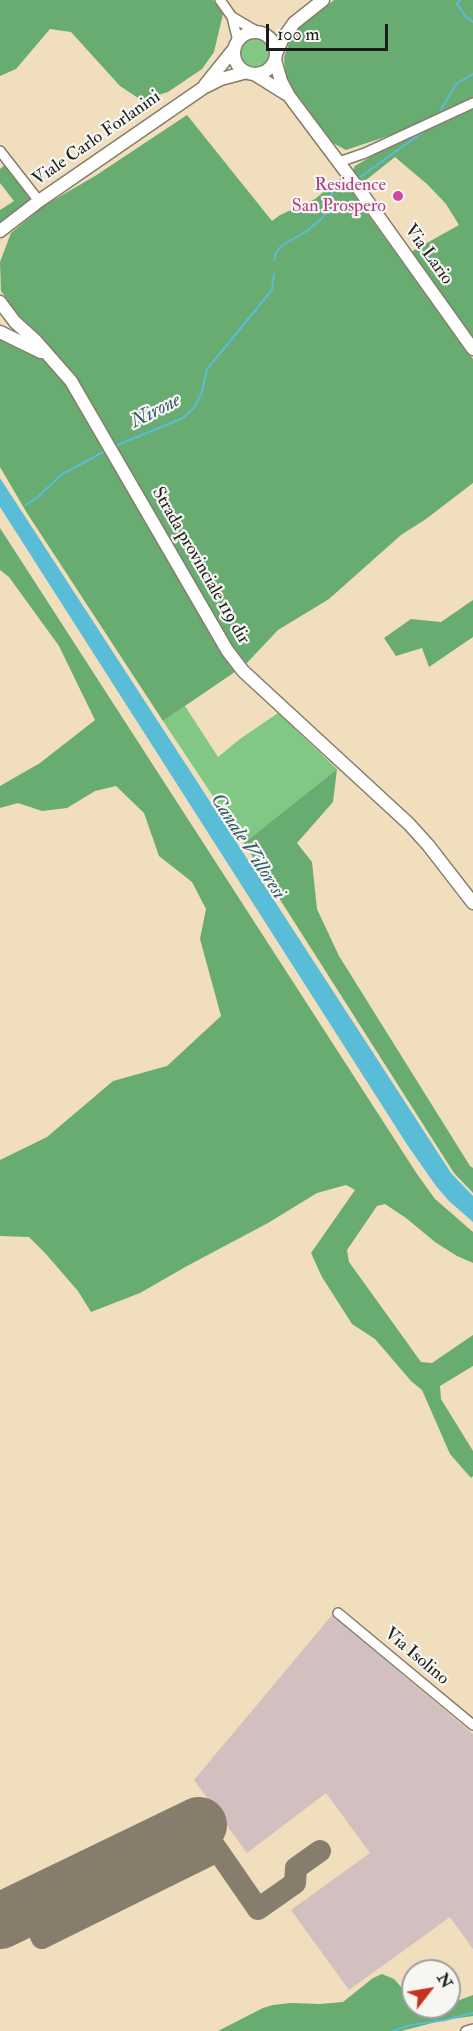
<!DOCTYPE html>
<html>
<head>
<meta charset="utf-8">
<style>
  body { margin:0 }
  #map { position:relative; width:473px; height:2031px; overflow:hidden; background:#f0debd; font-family:"IM FELL Double Pica",serif }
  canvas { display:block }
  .north { position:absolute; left:401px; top:1959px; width:60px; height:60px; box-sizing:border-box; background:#f6f6f2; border:2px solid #9f9f9c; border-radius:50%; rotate:59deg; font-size:16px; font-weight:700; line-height:24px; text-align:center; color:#1c1c1c }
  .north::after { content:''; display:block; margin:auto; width:21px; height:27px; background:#c8321e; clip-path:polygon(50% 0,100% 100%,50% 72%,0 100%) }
  .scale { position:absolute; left:266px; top:24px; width:122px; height:27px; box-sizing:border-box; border:3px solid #1c1c1c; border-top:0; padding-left:8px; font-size:18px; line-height:21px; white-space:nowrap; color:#1c1c1c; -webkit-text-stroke:4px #f6f6f2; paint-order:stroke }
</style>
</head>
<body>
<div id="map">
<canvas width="473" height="2031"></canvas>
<div class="north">N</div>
<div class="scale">100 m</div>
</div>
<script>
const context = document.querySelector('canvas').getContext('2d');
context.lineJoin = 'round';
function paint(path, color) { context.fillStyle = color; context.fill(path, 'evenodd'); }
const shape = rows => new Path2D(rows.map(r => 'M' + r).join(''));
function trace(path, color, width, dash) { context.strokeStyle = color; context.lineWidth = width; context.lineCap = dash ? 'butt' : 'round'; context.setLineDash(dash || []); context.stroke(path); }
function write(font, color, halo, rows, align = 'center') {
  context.font = font + ' "IM FELL Double Pica",serif'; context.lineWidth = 4.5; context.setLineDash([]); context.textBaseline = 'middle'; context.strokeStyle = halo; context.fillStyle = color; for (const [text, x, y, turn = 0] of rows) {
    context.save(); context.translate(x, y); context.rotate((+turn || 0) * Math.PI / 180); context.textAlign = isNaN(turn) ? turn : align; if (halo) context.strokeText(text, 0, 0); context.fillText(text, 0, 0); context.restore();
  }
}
const industrial = shape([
  [332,1615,473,1734,473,1949,450,1917,349,1990,291,1910,370,1853,326,1793,247,1853,194,1780]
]);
const green = shape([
  '241 52a15 15 0 1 1 30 0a15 15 0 1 1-30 0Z',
  [185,706,218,757,240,739,278,713,337,769,244,843,163,721]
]);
const forest = shape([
  [0,0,213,0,223,14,214,52,202,69,168,92,141,100,120,86,71,32,50,29,16,69,0,76],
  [334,0,473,0,473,343,409,253,459,225,446,204,428,185,395,157,361,184,352,172,355,166,392,144,388,136,346,150,333,143,292,91,285,73,284,57,293,32],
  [187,115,272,221,280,215,315,199,343,176,361,205,473,359,473,483,426,519,401,535,329,599,278,630,245,665,163,721,27,513,0,467,0,338,20,344,42,360,51,350,25,324,1,291,0,262,11,233,45,205,95,176],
  [6,164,34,198,0,223,0,210,14,201,0,183,0,169],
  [0,528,417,1174,435,1199,473,1232,473,1263,457,1256,435,1242,406,1218,385,1204,377,1206,347,1250,349,1262,421,1362,432,1363,473,1335,473,1366,440,1386,441,1399,473,1451,473,1476,471,1478,450,1454,422,1390,411,1381,375,1339,352,1324,322,1277,311,1253,355,1190,346,1185,317,1193,268,1223,187,1266,140,1293,91,1312,78,1291,45,1253,29,1237,0,1236,0,1160,47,1137,113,1081,167,1066,221,1016,200,939,206,909,192,882,159,856,144,813,116,786,95,791,67,808,42,811,18,803,0,808,0,786,40,763,95,720,59,646,9,577,0,570],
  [473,600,473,637,429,667,422,648,396,656,384,638,411,619,441,622],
  [337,769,333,802,297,843,312,862,317,909,339,956,470,1166,473,1168,473,1193,454,1173,244,843],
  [382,1974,394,1979,402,1988,413,1990,413,2007,449,2007,449,2004,473,1995,473,2016,444,2020,401,2031,218,2031,263,2008,273,2005,290,2003,320,2004,343,2002,373,1978]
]);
const water = shape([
  [0,478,440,1156,451,1173,473,1196,473,1222,449,1201,436,1186,408,1146,0,507]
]);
const stream = shape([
  [460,0,457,4,465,16,473,22],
  [441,110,456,84,473,74],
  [356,180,427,129],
  [274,260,276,253,281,246,307,231,321,219,327,211,333,191,349,184],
  [115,446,183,418,194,408,202,392,207,369,272,290,274,274],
  [26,505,39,496,61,475,107,450],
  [393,2031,411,2025,445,2020,473,2013]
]);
const taxiway = shape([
  [218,1851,258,1909,295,1883,296,1868,320,1851],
  [27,1907,42,1938,218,1851,199,1825]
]);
const runway = shape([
  [0,1921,199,1825]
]);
const minor = shape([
  [220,0,232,17,256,31],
  [232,17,238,41],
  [0,151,39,201],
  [339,162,365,153,473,103],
  [338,1613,473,1725],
  [466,2031,473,2029]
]);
const tertiary = shape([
  '234 53a21 21 0 1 1 42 0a21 21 0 1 1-42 0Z',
  [276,54,282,40,294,23,323,0],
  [275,60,281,81,289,96,361,192,473,349],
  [254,74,286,94],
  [205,85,234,49],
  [0,231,39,201,203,88,221,79,247,72],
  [0,302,15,322,35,340,71,381,227,650,243,671,409,824,428,845,473,903],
  [0,332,41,352]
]);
const markers = [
  [398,196,6,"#d1479c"]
];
const streetNames = [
  ["Viale Carlo Forlanini",97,139,-35],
  ["Via Lario",428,255,54],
  ["Strada provinciale 119 dir",200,566,60],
  ["Via Isolino",416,1657,40]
];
const hotelNames = [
  ["Residence",386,186],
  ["San Prospero",386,207]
];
const waterNames = [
  ["Nirone",156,412,-27],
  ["Canale Villoresi",247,847,57]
];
paint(industrial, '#d2bfbf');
paint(green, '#80c884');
paint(forest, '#68ac72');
paint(water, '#5abdd8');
trace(stream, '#5abdd8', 2);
trace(taxiway, '#867d6c', 22);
trace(runway, '#867d6c', 56);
trace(minor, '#867d6c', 12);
trace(tertiary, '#867d6c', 15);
trace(minor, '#fff', 9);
trace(tertiary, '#fff', 12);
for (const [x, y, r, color] of markers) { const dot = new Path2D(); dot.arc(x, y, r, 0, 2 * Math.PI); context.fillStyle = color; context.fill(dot); trace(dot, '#f6f6f2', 2); }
write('18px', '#1c1c1c', '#f6f6f2', streetNames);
write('18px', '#b23c85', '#f6f6f2', hotelNames, 'right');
write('italic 20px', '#355c67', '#f6f6f2', waterNames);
</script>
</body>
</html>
